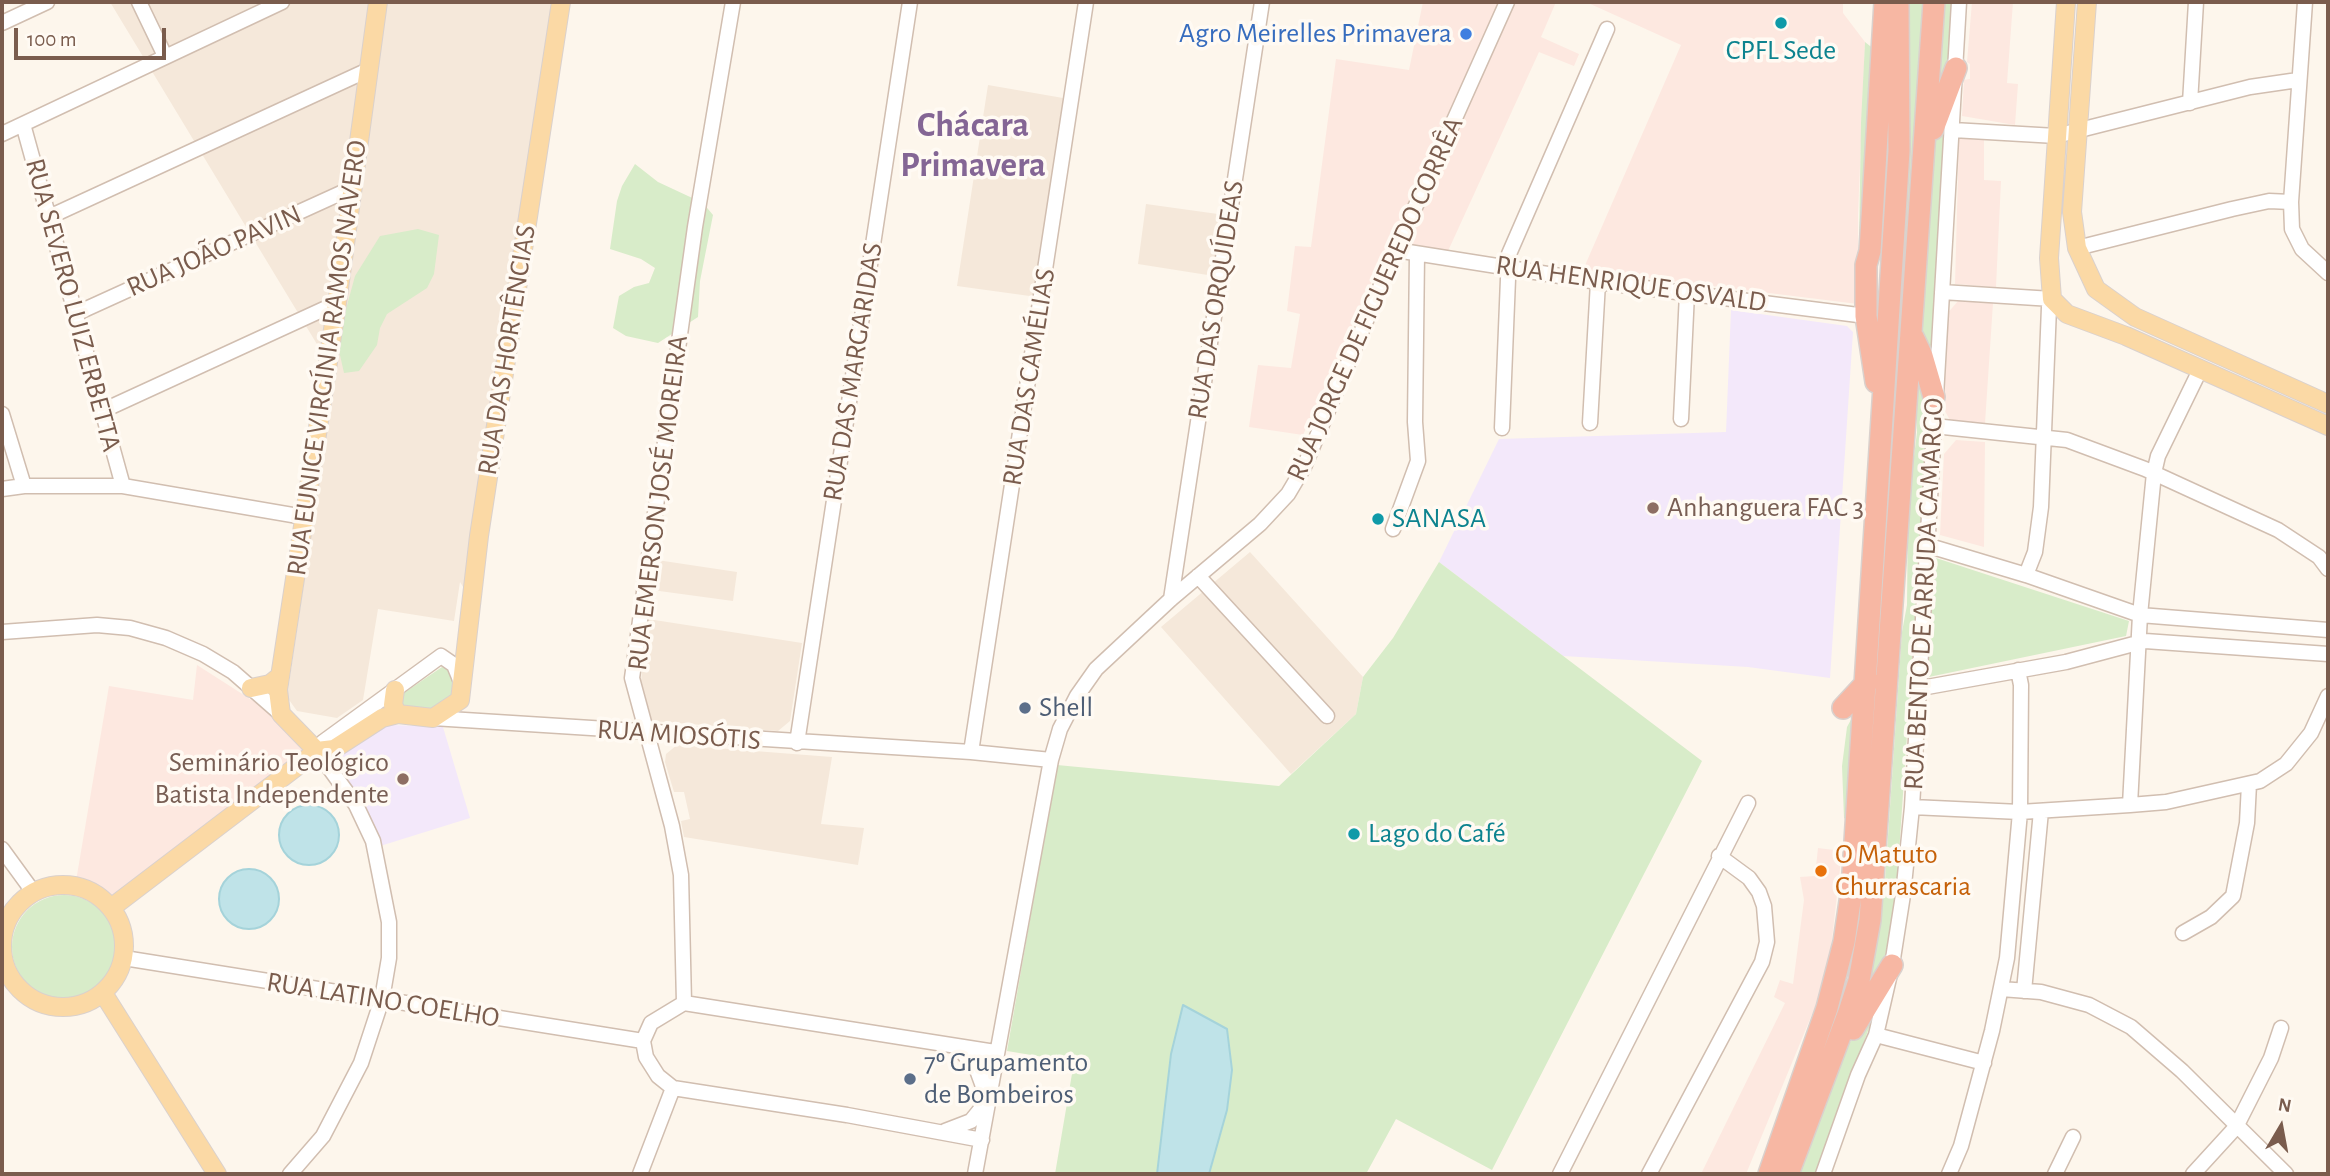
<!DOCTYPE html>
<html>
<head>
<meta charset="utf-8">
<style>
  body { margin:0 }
  #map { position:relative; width:2330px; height:1176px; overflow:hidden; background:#fdf6ec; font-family:"Alegreya Sans",sans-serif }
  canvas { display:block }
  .frame { position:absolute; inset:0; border:4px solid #7a5c4d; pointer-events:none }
  .north { position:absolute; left:2246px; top:1092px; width:70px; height:70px; -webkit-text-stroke:5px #fffaf3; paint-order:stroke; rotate:10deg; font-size:19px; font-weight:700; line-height:28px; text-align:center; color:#7a5c4d }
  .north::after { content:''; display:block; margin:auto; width:24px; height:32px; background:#7a5c4d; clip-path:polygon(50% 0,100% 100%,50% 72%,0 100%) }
  .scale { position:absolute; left:14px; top:28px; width:152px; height:32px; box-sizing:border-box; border:4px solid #7a5c4d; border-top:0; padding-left:9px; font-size:21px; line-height:24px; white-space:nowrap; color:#7a5c4d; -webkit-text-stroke:5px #fffaf3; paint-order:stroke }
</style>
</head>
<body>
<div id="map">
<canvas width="2330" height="1176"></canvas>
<div class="frame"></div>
<div class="north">N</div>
<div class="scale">100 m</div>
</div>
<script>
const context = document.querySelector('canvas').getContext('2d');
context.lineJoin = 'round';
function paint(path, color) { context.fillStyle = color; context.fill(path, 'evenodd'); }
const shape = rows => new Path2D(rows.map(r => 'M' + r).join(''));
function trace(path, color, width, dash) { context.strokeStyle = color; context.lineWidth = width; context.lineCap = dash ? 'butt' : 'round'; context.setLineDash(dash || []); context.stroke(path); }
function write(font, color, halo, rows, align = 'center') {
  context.font = font + ' "Alegreya Sans",sans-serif'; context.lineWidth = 7; context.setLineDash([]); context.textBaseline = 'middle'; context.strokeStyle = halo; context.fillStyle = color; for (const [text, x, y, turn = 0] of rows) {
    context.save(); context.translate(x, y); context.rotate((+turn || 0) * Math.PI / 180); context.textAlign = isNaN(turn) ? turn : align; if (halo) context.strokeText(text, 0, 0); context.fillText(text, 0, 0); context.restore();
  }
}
const residential = shape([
  [110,2,561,2,470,598,460,582,454,621,378,609,363,700,337,718,297,711,287,697,335,374],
  [988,85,1063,98,1037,297,957,286],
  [1146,204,1225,215,1214,276,1138,264],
  [1250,552,1363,677,1356,714,1291,774,1161,627],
  [657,560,737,572,733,601,652,590],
  [648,619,802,643,790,721,778,731,652,721,641,681],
  [677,745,832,757,821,824,864,828,858,865,684,837,681,821,690,819,684,792,674,792,665,762,666,754]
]);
const commercial = shape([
  [1423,2,1556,2,1541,37,1579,54,1574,66,1539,52,1448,251,1390,241,1303,435,1249,427,1258,365,1291,368,1300,314,1287,311,1295,246,1311,247,1336,59,1409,70],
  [1586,2,1843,2,1843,13,1865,42,1858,215,1858,304,1583,270,1681,45],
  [1972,2,2013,2,2007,83,2018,84,2015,125,1962,116,1964,80,1970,79,1970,64,1967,62],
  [1959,138,1984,140,1984,180,2001,181,1996,287,1955,284],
  [1958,301,1993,303,1985,423,1951,422,1940,402,1946,315],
  [1956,440,1985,442,1984,547,1940,535,1944,454],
  [197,665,272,713,310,751,112,904,103,895,76,881,109,686,193,700],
  [1818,848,1842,851,1831,948,1820,995,1746,1174,1701,1174,1785,1003,1774,997,1780,980,1793,984,1804,900,1800,877,1815,876]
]);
const education = shape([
  [1731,310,1847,326,1853,332,1830,678,1748,667,1563,656,1439,562,1499,439,1726,432],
  [393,725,443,727,470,818,377,847,355,793,338,766,337,758,385,726]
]);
const green = shape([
  [1904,2,1925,2,1907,251,1903,253],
  [1940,2,1954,2,1951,65,1935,106],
  [1865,42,1875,50,1858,304,1861,123],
  [1948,97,1933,350,1929,352,1920,335,1924,270,1934,141],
  [635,164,658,182,703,203,713,215,700,281,698,317,658,343,626,336,613,328,619,296,634,287,649,283,655,268,641,259,610,249,617,201,622,186],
  [418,229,439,235,434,274,427,288,387,314,380,328,377,345,359,371,344,373,337,342,355,276,380,236],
  [1921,366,1929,410,1895,912,1882,968,1867,993,1885,880,1902,632,1907,605,1908,506,1917,432,1915,387],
  [1936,558,2129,621,2126,636,1924,678],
  [1439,562,1702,761,1492,1170,1396,1119,1366,1174,1055,1174,1074,1062,1007,1051,1057,765,1279,786,1356,714,1363,677,1393,638],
  [442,667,450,670,454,677,455,691,450,704,423,711,398,706,398,697],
  [1853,716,1848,821,1844,818,1842,766,1847,727],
  '12 947a52 52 0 1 1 104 0a52 52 0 1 1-104 0Z',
  [1868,1017,1873,1017,1816,1174,1798,1174,1841,1055]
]);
const water = shape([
  '279 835a30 30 0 1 1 60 0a30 30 0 1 1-60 0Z',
  '219 899a30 30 0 1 1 60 0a30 30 0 1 1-60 0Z',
  [1183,1005,1227,1029,1232,1070,1227,1110,1209,1174,1157,1174,1171,1054,1183,1005]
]);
const minor = shape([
  [139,2,165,56],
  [2305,2,2291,202,2292,229,2302,249,2328,273],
  [2,23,47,2],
  [2190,103,2196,2],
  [23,124,123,486],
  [1953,130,2056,136,2250,87,2298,80],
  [2,134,282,2],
  [49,217,368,70],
  [2077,248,2232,209,2269,201,2291,202],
  [1396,250,1598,282,1866,316],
  [1942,292,2052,299,2049,307,2041,507,2035,552,2026,575],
  [75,314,352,188],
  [102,411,337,303],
  [2,414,24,486],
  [1681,419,1687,293],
  [1590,423,1598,282],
  [1934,426,2067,440,2145,469,2278,530,2319,557,2328,569],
  [1502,428,1509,254,1607,29],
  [2,489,24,486,123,486,304,517],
  [1393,529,1418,461,1415,422,1417,254],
  [1926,545,2026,575,2140,615,2328,630],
  [1198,576,1327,716],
  [1171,599,1262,2],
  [2,632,97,625,130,628,166,638,203,654,233,672,281,714],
  [1916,692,1927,687,2066,662,2145,641,2328,654],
  [433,718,971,752,1051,760],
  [797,743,910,2],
  [971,752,1086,2],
  [2130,805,2140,615,2154,473,2158,456,2200,370],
  [1912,807,2020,812,2130,805,2166,802,2260,781,2286,764,2311,733,2328,696],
  [2,849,34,893],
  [2183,933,2211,917,2233,896,2247,823,2249,784],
  [124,958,643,1041],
  [2001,989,2041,992,2089,1005,2131,1027,2182,1071,2286,1174],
  [2024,991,2041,811],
  [684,1003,681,875,672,826,632,678,695,227,733,2],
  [1876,1035,1984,1063],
  [945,1131,971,1121,988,1100,977,1070,958,1047],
  [982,1140,847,1115,673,1088,658,1076,646,1057,643,1041,651,1023,684,1003,995,1052],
  [290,1174,323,1136,361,1063,382,999,389,958,389,922,373,841,356,805,317,751,323,742,441,656,454,665,461,682],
  [640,1174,673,1088],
  [975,1174,1051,760,1060,729,1077,696,1096,669,1171,599,1260,524,1288,494,1304,467,1396,250,1507,2],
  [1560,1174,1748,803],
  [1649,1174,1762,962,1767,942,1764,906,1759,892,1749,878,1719,856],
  [1823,1174,1858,1075,1876,1035,1892,965,1903,895,1912,807,1959,2],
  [1949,1174,1961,1146,1992,1031,2007,958,2020,812,2021,685,2018,670],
  [2055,1174,2073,1137],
  [2193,1174,2236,1127,2271,1058,2281,1028]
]);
const major = shape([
  [2066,2,2049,258,2052,299,2067,314,2126,336,2328,426],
  [2087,2,2072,212,2077,248,2096,289,2135,317,2328,404],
  [251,688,270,684,280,676],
  [395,690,393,705,398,714],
  [317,751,281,714,278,690,337,303,378,2],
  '2 946a61 61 0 1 1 122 0a61 61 0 1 1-122 0Z',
  [111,908,317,751,334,749,382,718,398,714,433,718,460,700,479,536,561,2],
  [103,993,217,1174]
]);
const highway = shape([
  [1933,129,1956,68],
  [1913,337,1922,356,1934,397],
  [1876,382,1866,316,1866,265,1870,251,1885,2],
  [1843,708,1868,681],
  [1853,1029,1892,965],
  [1769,1174,1827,1008,1844,942,1852,888,1899,151,1898,2],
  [1788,1174,1849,1012,1859,981,1870,920,1934,2]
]);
const markers = [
  [1781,23,7,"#0f9aa8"],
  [1466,34,7,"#3f7fe0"],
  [1653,508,7,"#8d6e63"],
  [1378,519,7,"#0f9aa8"],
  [1025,708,7,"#5c6f8a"],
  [403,779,7,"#8d6e63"],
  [1354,834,7,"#0f9aa8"],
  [1821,871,7,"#e8710a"],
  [910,1079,7,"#5c6f8a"]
];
const shopNames = [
  ["Agro Meirelles Primavera",1452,34]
];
const cultureNames = [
  ["CPFL Sede",1781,51,"center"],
  ["SANASA",1392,519],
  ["Lago do Café",1368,834]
];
const streetNames = [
  ["RUA JOÃO PAVIN",214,251,-24],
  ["RUA HENRIQUE OSVALD",1631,284,8],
  ["RUA JORGE DE FIGUEREDO CORRÊA",1375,299,-66],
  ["RUA DAS ORQUÍDEAS",1216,300,-81],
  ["RUA SEVERO LUIZ ERBETTA",73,305,75],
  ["RUA DAS HORTÊNCIAS",507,350,-81],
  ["RUA EUNICE VIRGÍNIA RAMOS NAVERO",327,358,-82],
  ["RUA DAS MARGARIDAS",853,372,-81],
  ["RUA DAS CAMÉLIAS",1029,377,-81],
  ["RUA EMERSON JOSÉ MOREIRA",658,503,-83],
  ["RUA BENTO DE ARRUDA CAMARGO",1924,594,-87],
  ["RUA MIOSÓTIS",679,735,4],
  ["RUA LATINO COELHO",383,1000,9]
];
const educationNames = [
  ["Anhanguera FAC 3",1667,508],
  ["Seminário Teológico",389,763,"right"],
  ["Batista Independente",389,795,"right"]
];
const serviceNames = [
  ["Shell",1039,708],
  ["7º Grupamento",924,1063],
  ["de Bombeiros",924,1095]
];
const foodNames = [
  ["O Matuto",1835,855],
  ["Churrascaria",1835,887]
];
const districtNames = [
  ["Chácara",973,125],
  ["Primavera",973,165]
];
paint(residential, '#f5e8da');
paint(commercial, '#fde8e0');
paint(education, '#f3e8fa');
paint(green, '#d8ecc9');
paint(water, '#bfe3e8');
trace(water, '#a5d3da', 2);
trace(minor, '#d1beb0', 17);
trace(major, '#dad1cd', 20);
trace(highway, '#dad1cd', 24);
trace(minor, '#fff', 14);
trace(major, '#fbd9a5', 18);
trace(highway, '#f7b7a3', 21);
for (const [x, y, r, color] of markers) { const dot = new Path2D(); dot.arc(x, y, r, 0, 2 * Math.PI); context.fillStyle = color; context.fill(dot); trace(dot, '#fffaf3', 2.5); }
write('28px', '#366cbe', '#fffaf3', shopNames, 'right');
write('28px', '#0d838f', '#fffaf3', cultureNames, 'left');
write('28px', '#7a5c4d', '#fffaf3', streetNames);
write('28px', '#785e54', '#fffaf3', educationNames, 'left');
write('28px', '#4e5e75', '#fffaf3', serviceNames, 'left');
write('28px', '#c56008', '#fffaf3', foodNames, 'left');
write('bold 35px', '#846695', '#fffaf3', districtNames);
</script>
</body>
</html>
